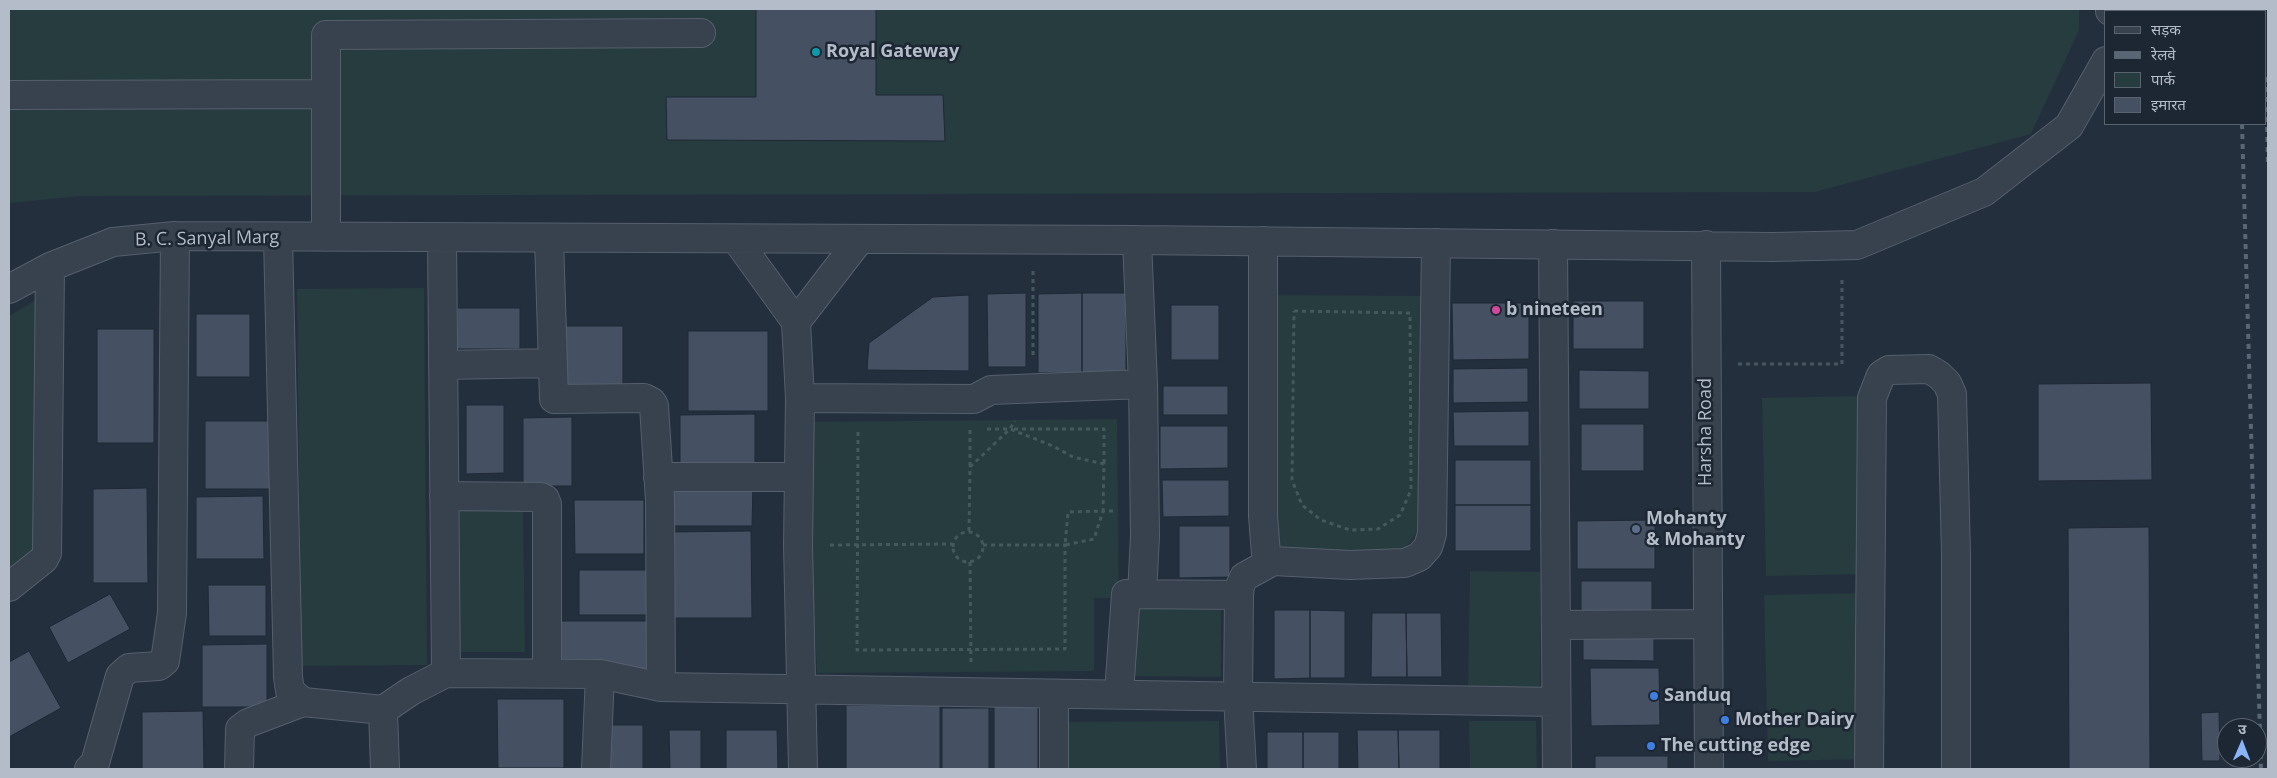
<!DOCTYPE html>
<html>
<head>
<meta charset="utf-8">
<style>
  body { margin:0 }
  #map { position:relative; width:2277px; height:778px; overflow:hidden; background:#242f3e; font-family:"Open Sans","Noto Sans Devanagari",sans-serif }
  canvas { display:block }
  .frame { position:absolute; inset:0; border:10px solid #b4bcc9; pointer-events:none }
  .legend { position:absolute; left:2104px; top:10px; width:162px; height:115px; box-sizing:border-box; background:#1d2633; border:1px solid #59626f; margin:0; padding:6px 9px; list-style:none; font-size:15px; color:#b4bcc9 }
  .legend li { display:flex; align-items:center; gap:10px; height:25px }
  .legend b { width:25px; border:1px solid #59626f }
  .north { position:absolute; left:2217px; top:718px; width:50px; height:50px; box-sizing:border-box; background:#1d2633; border:1px solid #59626f; border-radius:50%; rotate:1deg; font-size:14px; font-weight:700; line-height:20px; text-align:center; color:#b4bcc9 }
  .north::after { content:''; display:block; margin:auto; width:18px; height:22px; background:#8ab4f8; clip-path:polygon(50% 0,100% 100%,50% 72%,0 100%) }
</style>
</head>
<body>
<div id="map">
<canvas width="2277" height="778"></canvas>
<div class="frame"></div>
<ul class="legend">
<li><b style="height:6px;background:#38414e"></b>सड़क</li>
<li><b style="height:6px;background:#5a6575"></b>रेलवे</li>
<li><b style="height:14px;background:#263c3f"></b>पार्क</li>
<li><b style="height:14px;background:#455162"></b>इमारत</li>
</ul>
<div class="north">उ</div>
</div>
<script>
const context = document.querySelector('canvas').getContext('2d');
context.lineJoin = 'round';
function paint(path, color) { context.fillStyle = color; context.fill(path, 'evenodd'); }
const shape = rows => new Path2D(rows.map(r => 'M' + r).join(''));
function trace(path, color, width, dash) { context.strokeStyle = color; context.lineWidth = width; context.lineCap = dash ? 'butt' : 'round'; context.setLineDash(dash || []); context.stroke(path); }
function write(font, color, halo, rows, align = 'center') {
  context.font = font + ' "Open Sans",sans-serif'; context.lineWidth = 5; context.setLineDash([]); context.textBaseline = 'middle'; context.strokeStyle = halo; context.fillStyle = color; for (const [text, x, y, turn = 0] of rows) {
    context.save(); context.translate(x, y); context.rotate((+turn || 0) * Math.PI / 180); context.textAlign = isNaN(turn) ? turn : align; if (halo) context.strokeText(text, 0, 0); context.fillText(text, 0, 0); context.restore();
  }
}
const green = shape([
  [9,9,2079,9,2079,30,2031,134,1815,192,81,196,9,203],
  [424,288,427,665,301,666,297,289],
  [1265,295,1424,296,1420,527,1403,553,1309,574,1266,537],
  [43,296,39,549,9,573,9,316],
  [1864,396,1868,574,1766,576,1762,398],
  [1117,419,1119,598,1094,598,1094,671,817,673,811,545,810,422],
  [523,506,525,652,461,652,459,507],
  [1470,571,1541,572,1540,691,1468,690],
  [1866,593,1869,759,1768,761,1764,595],
  [1132,607,1221,608,1221,677,1131,676],
  [1219,721,1220,768,1067,769,1067,722],
  [1469,721,1536,721,1537,769,1470,769]
]);
const building = shape([
  [756,9,876,9,876,95,943,95,945,141,667,140,666,97,756,97,756,9],
  [1026,293,1026,367,988,367,987,294,1026,293],
  [1082,293,1082,373,1038,373,1038,294,1082,293],
  [1082,293,1126,293,1126,373,1082,373,1082,293],
  [969,295,969,371,867,370,869,343,933,297,969,295],
  [1573,301,1644,301,1644,349,1573,349,1573,301],
  [1452,303,1529,303,1529,359,1453,360,1452,303],
  [1171,305,1219,305,1219,360,1171,360,1171,305],
  [457,308,520,308,520,349,457,349,457,308],
  [196,314,250,314,250,377,196,377,196,314],
  [565,326,623,326,623,390,565,391,565,326],
  [97,329,154,329,154,443,97,443,97,329],
  [688,331,768,331,768,411,688,411,688,331],
  [1528,368,1528,402,1453,403,1453,369,1528,368],
  [1579,370,1649,371,1649,409,1579,409,1579,370],
  [2151,383,2152,480,2038,481,2038,384,2151,383],
  [1163,386,1228,386,1228,415,1163,415,1163,386],
  [466,405,504,405,504,473,466,474,466,405],
  [1529,411,1529,446,1454,446,1453,412,1529,411],
  [755,414,755,470,680,471,680,415,755,414],
  [572,417,572,486,523,486,523,418,572,417],
  [205,421,269,421,270,489,205,489,205,421],
  [1581,424,1644,424,1644,471,1581,471,1581,424],
  [1160,426,1228,426,1228,468,1160,469,1160,426],
  [1455,460,1531,460,1531,505,1455,505,1455,460],
  [1162,480,1229,480,1229,516,1163,517,1162,480],
  [673,483,753,483,752,526,674,526,673,483],
  [147,488,148,583,93,583,93,489,147,488],
  [263,496,264,559,196,559,196,497,263,496],
  [574,500,644,500,644,554,575,554,574,500],
  [1455,505,1531,505,1531,551,1455,551,1455,505],
  [1655,520,1655,569,1577,569,1577,521,1655,520],
  [1179,526,1230,526,1230,577,1179,578,1179,526],
  [2149,527,2150,769,2069,769,2068,528,2149,527],
  [751,531,752,618,671,618,671,532,751,531],
  [579,570,648,570,648,615,579,615,579,570],
  [1581,581,1652,581,1652,622,1581,621,1581,581],
  [208,585,266,585,266,636,209,636,208,585],
  [110,594,130,629,68,663,49,627,110,594],
  [1274,610,1310,610,1310,678,1274,679,1274,610],
  [1310,610,1345,611,1345,678,1310,678,1310,610],
  [1372,613,1406,613,1407,677,1371,677,1372,613],
  [1406,613,1441,613,1442,677,1407,677,1406,613],
  [560,621,649,621,650,669,560,669,560,621],
  [1583,630,1654,631,1654,661,1583,660,1583,630],
  [267,644,267,707,202,707,202,645,267,644],
  [29,651,61,708,9,737,9,662,29,651],
  [1590,668,1659,668,1660,725,1591,726,1590,668],
  [497,699,564,699,564,768,498,768,497,699],
  [846,705,940,705,940,769,846,769,846,705],
  [994,705,1038,705,1038,769,994,769,994,705],
  [942,708,989,708,989,769,942,769,942,708],
  [203,711,204,769,142,769,142,712,203,711],
  [2219,712,2220,761,2202,761,2201,713,2219,712],
  [609,725,643,725,643,769,609,769,609,725],
  [669,730,701,730,701,769,670,769,669,730],
  [726,730,777,730,778,769,726,769,726,730],
  [1357,730,1398,730,1399,769,1358,769,1357,730],
  [1398,730,1440,730,1440,769,1399,769,1398,730],
  [1267,732,1303,732,1303,769,1267,769,1267,732],
  [1303,732,1339,732,1339,769,1303,769,1303,732],
  [1595,756,1668,756,1668,769,1595,769,1595,756]
]);
const path = shape([
  [1033,271,1033,357],
  [1294,311,1410,313,1411,490,1400,515,1378,529,1350,530,1321,520,1302,505,1292,480,1294,311],
  [1738,364,1842,364,1842,276],
  [987,429,1010,429,1053,446,1073,457,1104,464,1103,511,1068,512,1065,545,1094,539,1103,511,1114,511],
  [1014,429,1104,429,1104,464],
  [970,430,970,467],
  [858,432,857,650,1065,649,1065,545,983,545],
  [969,531,970,467,1010,429,1015,421],
  '953 547a15 15 0 1 1 30 0a15 15 0 1 1-30 0Z',
  [830,545,952,544],
  [970,562,971,662]
]);
const minor = shape([
  [2110,11,2110,9],
  [9,95,326,94],
  [278,237,288,677,290,691,303,702,383,710],
  [326,237,326,35,701,33],
  [442,238,446,673],
  [549,238,554,399,644,398,652,402,654,406,660,500,661,687],
  [736,239,796,322,800,398,798,545,803,769],
  [1137,240,1143,384,1145,536,1142,594],
  [1263,241,1263,516,1266,554,1273,561,1350,565,1405,563,1419,557,1428,547,1432,534,1436,243],
  [1553,244,1557,769],
  [1706,245,1709,769],
  [9,289,50,267,113,242,175,236,1137,240,1773,247,1857,245,1984,192,2069,126,2106,61],
  [796,322,860,239],
  [443,365,553,363],
  [800,398,974,399,991,390,1143,384],
  [658,477,798,477],
  [444,496,541,497,545,499,547,504,547,673],
  [9,587,44,559,47,553,50,267],
  [1239,595,1240,586,1244,577,1273,561],
  [1556,625,1707,624],
  [1119,693,1126,594,1239,595,1238,697,1242,769],
  [89,769,95,763,120,676,129,668,159,666,165,661,172,613,175,236],
  [239,769,240,729,248,723,303,702],
  [385,769,383,710,411,691,446,673,600,674,661,687,1556,702],
  [596,769,600,674],
  [1054,769,1054,694],
  [1869,769,1872,398,1881,375,1889,370,1929,369,1939,375,1947,383,1952,394,1956,555,1956,769]
]);
const rail = shape([
  [2238,9,2239,11],
  [2264,9,2264,11],
  [2266,77,2268,167],
  [2242,124,2261,769]
]);
const markers = [
  [816,52,5,"#0f9aa8"],
  [1496,310,5,"#d1479c"],
  [1636,529,5,"#5c6f8a"],
  [1654,696,5,"#3f7fe0"],
  [1725,720,5,"#3f7fe0"],
  [1651,746,5,"#3f7fe0"]
];
const poiNames = [
  ["Royal Gateway",826,52],
  ["b nineteen",1506,310],
  ["Mohanty",1646,519],
  ["& Mohanty",1646,540],
  ["Sanduq",1664,696],
  ["Mother Dairy",1735,720],
  ["The cutting edge",1661,746]
];
const streetNames = [
  ["B. C. Sanyal Marg",207,239,-1],
  ["Harsha Road",1706,432,-90]
];
paint(green, '#263c3f');
paint(building, '#455162');
trace(building, '#1f2835', 1);
trace(minor, '#565f6c', 30);
trace(path, '#44595c', 3, [4, 4]);
trace(minor, '#38414e', 28);
trace(rail, '#5a6575', 4, [5, 5]);
for (const [x, y, r, color] of markers) { const dot = new Path2D(); dot.arc(x, y, r, 0, 2 * Math.PI); context.fillStyle = color; context.fill(dot); trace(dot, '#1d2633', 2); }
write('bold 18px', '#b4bcc9', '#1d2633', poiNames, 'left');
write('18px', '#b4bcc9', '#1d2633', streetNames);
</script>
</body>
</html>
